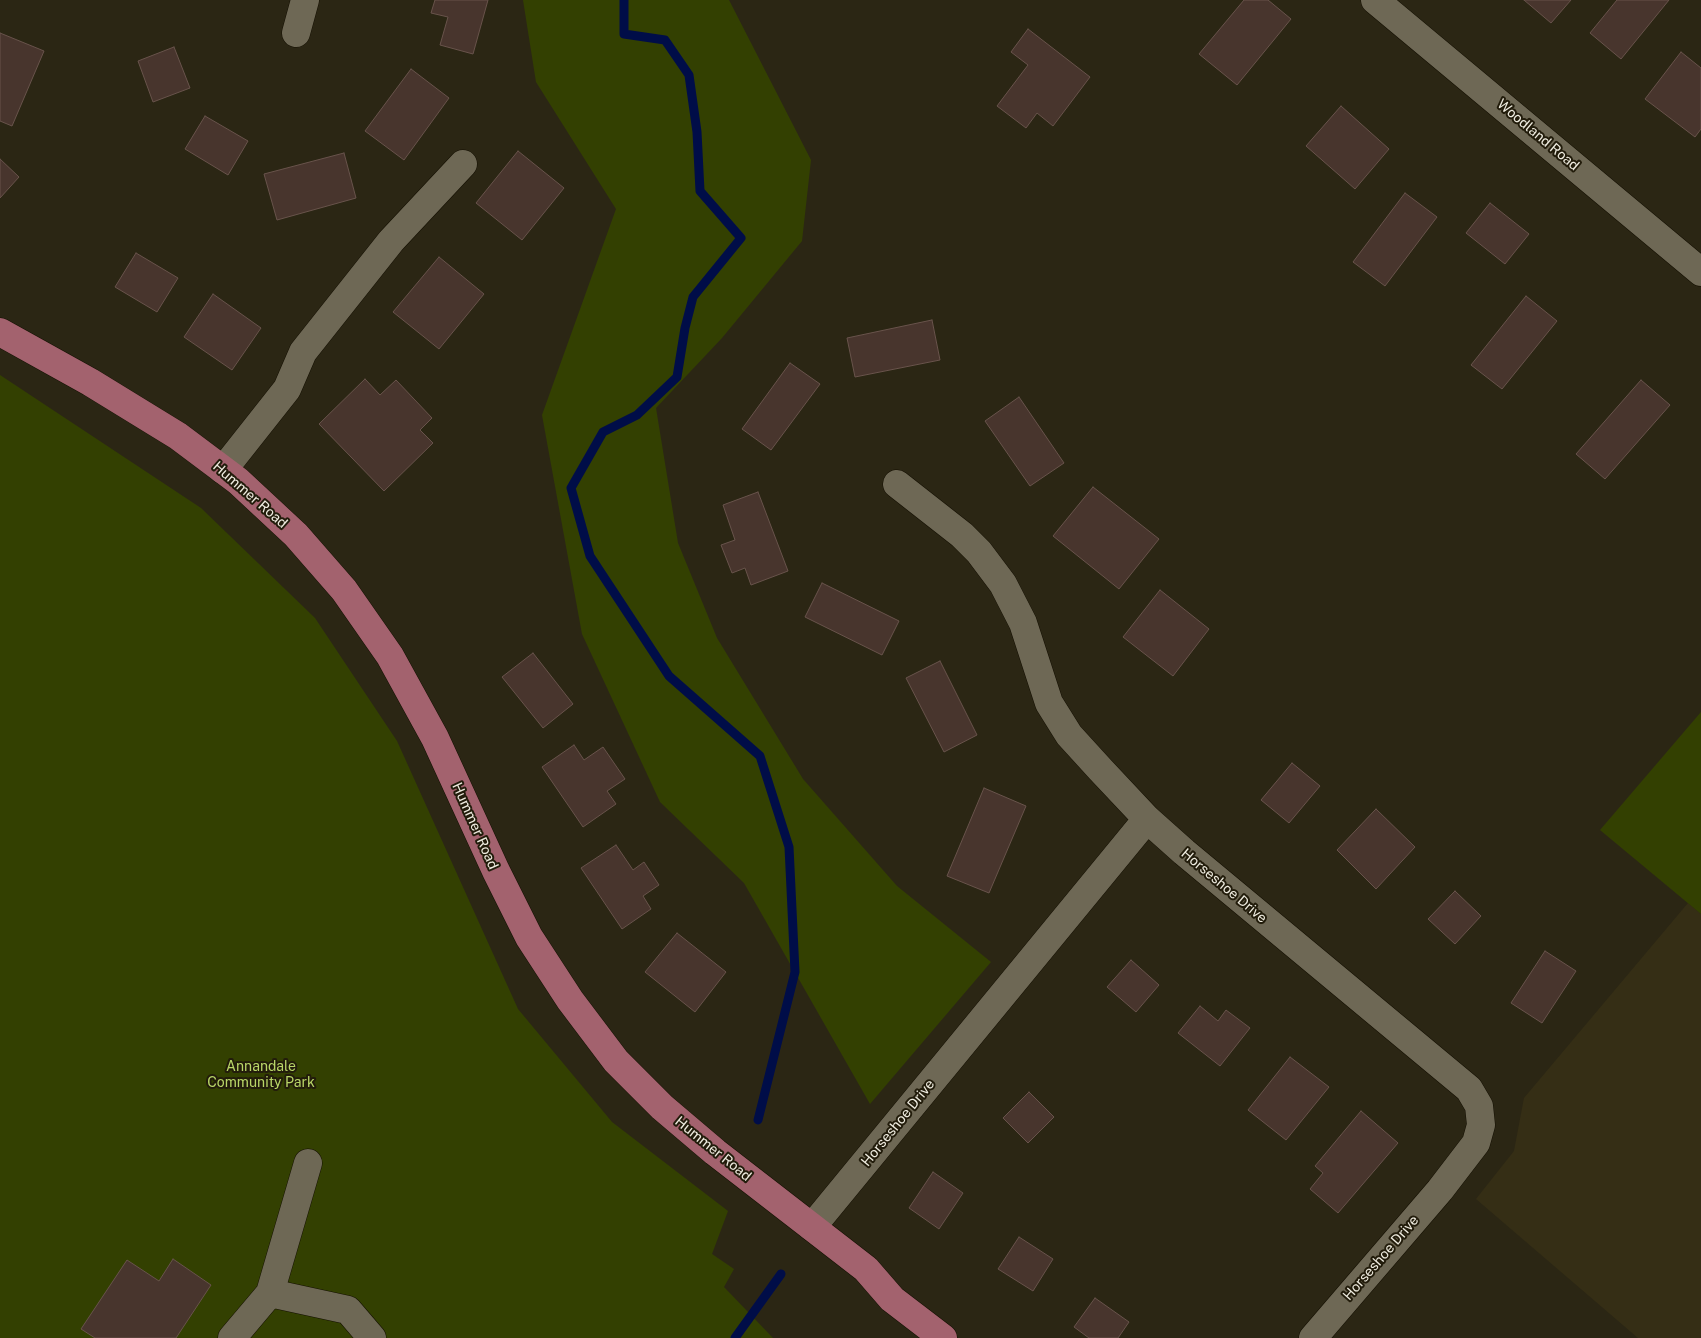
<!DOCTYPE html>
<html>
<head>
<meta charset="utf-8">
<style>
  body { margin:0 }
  canvas { display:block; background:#2b2614 }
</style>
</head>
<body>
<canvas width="1701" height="1338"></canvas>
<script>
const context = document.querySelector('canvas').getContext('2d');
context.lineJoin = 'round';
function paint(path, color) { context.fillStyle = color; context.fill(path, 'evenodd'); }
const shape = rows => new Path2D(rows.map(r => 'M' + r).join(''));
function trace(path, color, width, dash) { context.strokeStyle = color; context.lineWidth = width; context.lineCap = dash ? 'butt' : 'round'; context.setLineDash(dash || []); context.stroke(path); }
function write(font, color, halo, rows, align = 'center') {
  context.font = font + ' "Public Sans",sans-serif'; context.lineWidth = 4; context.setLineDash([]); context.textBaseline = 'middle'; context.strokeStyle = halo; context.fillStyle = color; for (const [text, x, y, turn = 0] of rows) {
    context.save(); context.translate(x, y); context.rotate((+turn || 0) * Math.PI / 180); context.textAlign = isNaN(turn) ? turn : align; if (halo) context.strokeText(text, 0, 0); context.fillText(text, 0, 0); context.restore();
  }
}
const built = shape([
  [1688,903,1701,914,1701,1338,1638,1338,1476,1199,1514,1151,1524,1098]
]);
const green = shape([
  [523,0,729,0,811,160,802,241,722,338,656,408,678,543,717,638,803,779,897,886,991,962,870,1104,744,883,660,802,582,634,542,415,616,209,536,82],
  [0,375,201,508,315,618,397,741,518,1009,612,1122,728,1211,712,1254,734,1269,724,1287,773,1338,0,1338],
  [1701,712,1701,914,1600,830]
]);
const stream = shape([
  [624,0,624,34,665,40,689,75,697,132,700,191,741,238,693,297,685,328,677,377,637,415,603,432,571,488,590,556,669,676,760,756,789,847,795,972,758,1120],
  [735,1338,781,1274]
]);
const building = shape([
  [435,0,488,0,473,54,440,45,448,17,431,13,435,0],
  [1244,0,1268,0,1291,19,1237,85,1199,54,1244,0],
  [1524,0,1571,0,1551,23,1524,0],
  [1617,0,1669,0,1621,59,1590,33,1617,0],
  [1028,29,1090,77,1053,126,1037,113,1026,128,997,106,1028,65,1011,52,1028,29],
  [0,33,44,51,12,126,0,121,0,33],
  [174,47,190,88,153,102,138,61,174,47],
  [1681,52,1701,68,1701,129,1695,137,1645,99,1681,52],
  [411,69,449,98,404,160,365,131,411,69],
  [1341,106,1389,149,1355,189,1306,146,1341,106],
  [205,116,248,141,228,175,185,149,205,116],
  [518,151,564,188,522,240,476,203,518,151],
  [344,153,356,198,277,220,264,174,344,153],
  [0,159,19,177,0,198,0,159],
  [1405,193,1437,217,1385,286,1353,262,1405,193],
  [1490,203,1529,234,1505,264,1466,233,1490,203],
  [136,253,178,278,157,312,115,287,136,253],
  [439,257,484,294,439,349,393,312,439,257],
  [213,294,261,328,232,370,184,337,213,294],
  [1526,296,1557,321,1502,389,1471,365,1526,296],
  [932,320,940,360,855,377,847,338,932,320],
  [790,363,820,384,771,450,742,429,790,363],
  [365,379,380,395,396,380,432,418,420,430,433,443,384,491,319,424,365,379],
  [1641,380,1670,405,1605,479,1576,454,1641,380],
  [1019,397,1064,463,1030,486,985,421,1019,397],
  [1093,487,1159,539,1119,589,1053,536,1093,487],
  [758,492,788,571,751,585,745,568,732,573,721,545,735,540,723,505,758,492],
  [822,583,899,621,882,655,805,617,822,583],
  [1160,590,1209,629,1173,676,1123,637,1160,590],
  [533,653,573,704,543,728,502,677,533,653],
  [940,661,977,735,944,752,906,678,940,661],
  [574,745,584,760,603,747,625,779,607,791,616,804,583,827,542,767,574,745],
  [1292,763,1320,786,1289,823,1261,800,1292,763],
  [984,788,1026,806,989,893,947,876,984,788],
  [1376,809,1415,847,1376,889,1337,850,1376,809],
  [616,845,633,870,644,862,659,885,643,896,651,909,622,929,581,868,616,845],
  [1455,891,1481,916,1455,944,1428,919,1455,891],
  [677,933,726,972,695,1012,645,972,677,933],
  [1545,951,1576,971,1542,1023,1511,1003,1545,951],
  [1131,960,1159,985,1136,1012,1107,987,1131,960],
  [1200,1006,1218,1021,1226,1010,1250,1028,1220,1066,1178,1033,1200,1006],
  [1290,1057,1329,1087,1286,1140,1248,1110,1290,1057],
  [1029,1092,1054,1117,1028,1143,1003,1118,1029,1092],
  [1361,1111,1398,1143,1338,1213,1310,1189,1323,1173,1315,1166,1361,1111],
  [933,1172,963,1193,939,1229,909,1208,933,1172],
  [1019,1237,1053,1259,1033,1291,998,1269,1019,1237],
  [173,1259,211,1285,176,1338,95,1338,81,1329,127,1260,159,1281,173,1259],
  [1095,1298,1129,1322,1118,1338,1089,1338,1074,1327,1095,1298]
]);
const minor = shape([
  [1375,0,1701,272],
  [296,33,305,0],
  [223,470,287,389,303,352,391,241,463,164],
  [897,484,962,535,979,552,1003,584,1023,623,1049,703,1069,735,1100,769,1147,819,1184,852,1469,1089,1479,1106,1481,1125,1476,1143,1440,1190,1313,1338],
  [812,1227,1147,819],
  [270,1293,348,1310,372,1338],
  [232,1338,270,1293,308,1163]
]);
const major = shape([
  [0,332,90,382,178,436,238,481,296,535,344,590,390,656,435,738,496,871,529,937,570,1000,616,1061,662,1107,715,1152,866,1269,892,1299,943,1338]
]);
const streetNames = [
  ["Woodland Road",1538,135,40],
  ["Hummer Road",250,495,41],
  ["Hummer Road",475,826,66],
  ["Horseshoe Drive",1224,886,40],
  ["Horseshoe Drive",898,1123,-51],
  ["Hummer Road",713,1149,39],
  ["Horseshoe Drive",1381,1258,-49]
];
const parkNames = [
  ["Annandale",261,1067],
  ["Community Park",261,1083]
];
paint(built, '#352e15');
paint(green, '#334001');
trace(stream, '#000d48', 9);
paint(building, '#48352d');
trace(building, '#68534b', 1);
trace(minor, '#140f01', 29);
trace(major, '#140f01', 29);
trace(minor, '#6e6855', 28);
trace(major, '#a3626e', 28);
write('14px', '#efece0', '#221c0b', streetNames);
write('14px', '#b8d567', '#221c0b', parkNames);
</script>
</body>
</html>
